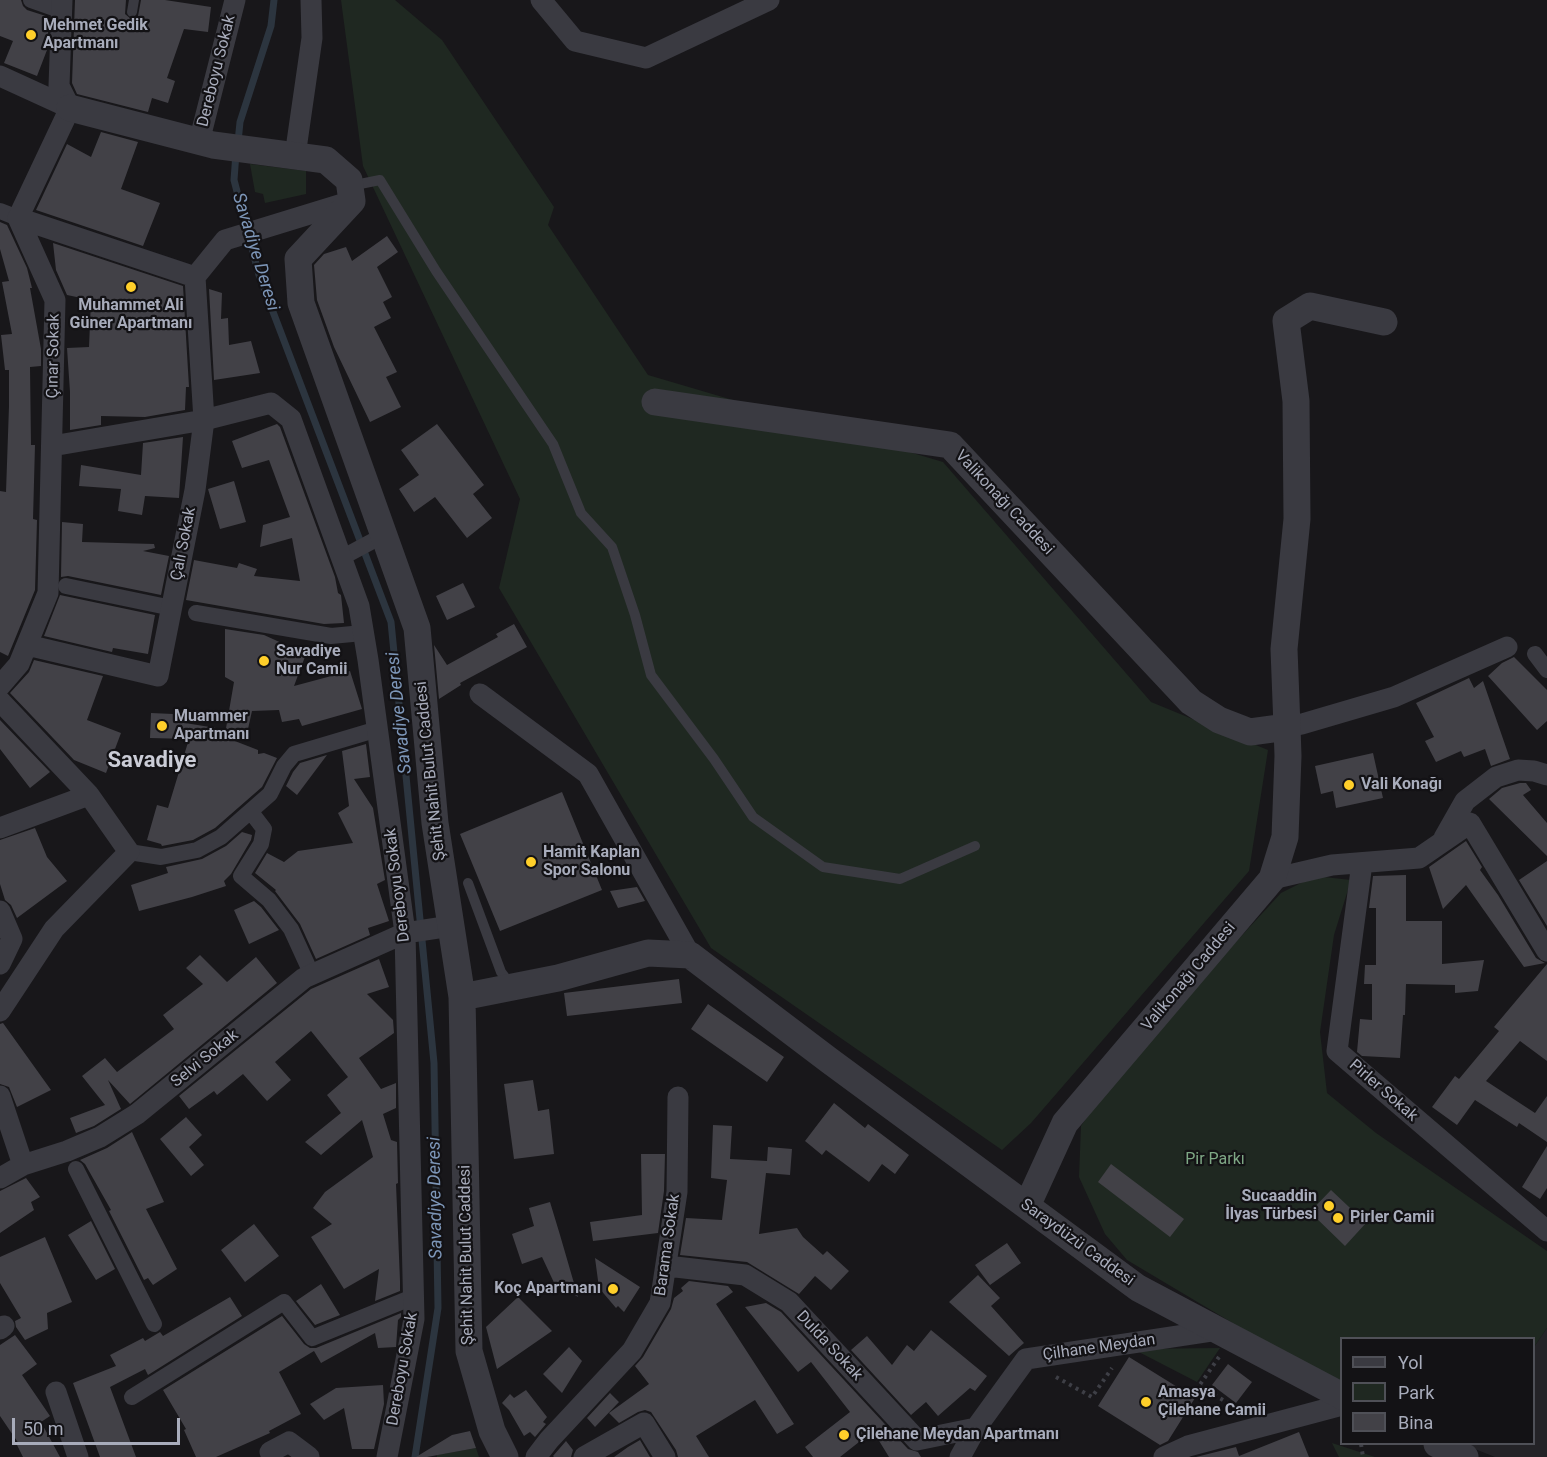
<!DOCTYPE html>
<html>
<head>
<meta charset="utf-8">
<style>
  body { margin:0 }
  #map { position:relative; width:1547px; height:1457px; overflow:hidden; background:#18171a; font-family:Roboto,sans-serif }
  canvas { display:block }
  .legend { position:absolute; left:1340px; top:1337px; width:195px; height:108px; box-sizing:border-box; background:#131215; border:2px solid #4f5057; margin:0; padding:8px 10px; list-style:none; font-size:18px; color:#a8acbb }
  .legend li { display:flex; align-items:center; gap:12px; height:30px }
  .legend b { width:30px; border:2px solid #4f5057 }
  .scale { position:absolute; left:12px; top:1418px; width:168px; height:27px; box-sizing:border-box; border:3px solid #a8acbb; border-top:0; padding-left:8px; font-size:18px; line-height:21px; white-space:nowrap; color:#a8acbb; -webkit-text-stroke:4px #131215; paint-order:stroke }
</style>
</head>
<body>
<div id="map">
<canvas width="1547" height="1457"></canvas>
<ul class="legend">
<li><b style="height:8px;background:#3a3a41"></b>Yol</li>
<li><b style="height:16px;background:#1f2821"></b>Park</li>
<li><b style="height:16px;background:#424147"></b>Bina</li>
</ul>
<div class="scale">50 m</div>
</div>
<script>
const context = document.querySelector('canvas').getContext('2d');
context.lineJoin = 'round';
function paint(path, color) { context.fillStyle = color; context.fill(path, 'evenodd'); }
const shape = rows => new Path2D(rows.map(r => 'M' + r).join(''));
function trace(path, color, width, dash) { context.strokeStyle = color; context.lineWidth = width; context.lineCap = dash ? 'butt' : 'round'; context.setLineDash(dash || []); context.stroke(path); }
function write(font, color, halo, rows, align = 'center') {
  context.font = font + ' Roboto,sans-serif'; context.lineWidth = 4.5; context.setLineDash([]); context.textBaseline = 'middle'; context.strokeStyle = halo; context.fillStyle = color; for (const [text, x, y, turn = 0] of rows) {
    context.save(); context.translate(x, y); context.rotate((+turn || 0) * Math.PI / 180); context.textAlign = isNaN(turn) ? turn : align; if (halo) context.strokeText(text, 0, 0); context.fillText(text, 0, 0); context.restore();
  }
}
const built = shape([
  [1547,1328,1547,1457,1495,1457,1465,1445,1534,1444,1534,1347]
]);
const green = shape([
  [341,0,395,0,442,40,554,207,548,225,648,375,943,462,1151,702,1268,750,1249,871,1031,1123,1002,1150,711,948,499,588,520,499,363,166],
  [250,164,306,171,306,194,265,203,263,194,255,192],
  [1315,876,1351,880,1334,935,1320,1032,1327,1093,1376,1133,1547,1251,1547,1328,1534,1347,1534,1338,1342,1338,1341,1382,1283,1353,1127,1260,1105,1234,1079,1177,1081,1126,1119,1069,1281,893],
  [1220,1348,1197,1382,1133,1349],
  [1332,1443,1375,1457,1339,1457],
  [476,1448,479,1457,437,1457,437,1455]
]);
const stream = shape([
  [238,142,240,122,271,26,274,0],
  [236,153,234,180,259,275,391,622,434,1063,438,1308,415,1457]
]);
const building = shape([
  [0,0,21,0,23,6,27,10,49,17,47,50,37,76,4,63,13,41,0,36],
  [75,0,126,0,125,14,131,19,138,16,141,0,165,0,211,7,208,32,184,29,167,78,175,81,168,103,152,98,148,112,77,94,72,83],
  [101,132,138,142,121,189,160,203,143,246,36,210,67,144,91,157],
  [0,222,7,225,27,268,32,288,30,288,41,349,41,366,30,367,31,445,35,445,33,519,37,520,35,590,8,656,0,652,0,491,6,492,9,406,9,370,5,370,1,335,12,334,2,282,9,281,0,249],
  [387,236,398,252,377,267,392,297,383,302,391,318,374,327,397,372,386,377,401,407,370,422,334,347,317,300,314,265,324,254,346,247,352,261],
  [53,243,183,286,189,387,186,387,185,410,145,417,101,416,101,425,70,430,70,392,67,348,89,347,91,300,67,295,56,270],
  [209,289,222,293,221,319,228,318,229,345,251,341,260,373,214,380],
  [277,424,280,427,335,577,338,593,341,595,344,623,324,624,186,600,194,560,237,568,239,563,257,569,254,576,300,581,292,538,260,547,263,525,290,517,269,460,242,468,232,441],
  [437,424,484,485,473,494,492,518,467,538,435,497,414,512,399,489,419,475,401,450],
  [183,437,179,498,145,496,142,515,118,511,121,489,79,486,81,465,141,475,143,443],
  [234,481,246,522,220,529,208,489],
  [62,522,83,524,82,542,154,544,155,548,143,551,169,556,161,595,68,576,61,577],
  [463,583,475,607,447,620,436,596],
  [60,595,155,615,148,654,113,648,112,652,44,636],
  [514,624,527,647,460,683,461,685,439,699,434,645,447,665,498,637,496,634],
  [225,629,264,635,306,654,294,686,350,671,362,709,302,726,299,719,282,722,279,710,252,711,248,729,225,734,234,682,225,677],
  [1514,657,1547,690,1547,721,1537,730,1488,676,1502,663],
  [34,660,103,676,87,720,121,733,106,773,74,760,10,693,29,672],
  [1469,678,1474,688,1483,681,1510,759,1491,766,1485,749,1464,757,1461,751,1436,762,1425,741,1434,737,1416,703],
  [151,713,173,714,173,721,222,729,222,736,258,750,258,754,264,753,277,758,262,787,215,828,193,840,162,846,161,844,147,840,157,805,168,808,189,739,150,738],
  [0,720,50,772,30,788,0,749],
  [366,744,370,777,354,779,373,808,385,880,377,884,389,921,368,928,370,935,316,959,300,924,275,891,276,890,255,873,267,853,284,862,298,851,353,843,338,813,349,806,342,751],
  [1373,753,1383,798,1336,808,1333,791,1321,794,1315,766],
  [327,755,297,795,286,786,293,772,300,763],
  [1520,783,1526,783,1531,790,1523,795,1547,823,1547,856,1489,799,1502,788],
  [562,792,602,890,500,931,460,834],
  [35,828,47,857,67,881,17,918,11,905,5,900,0,884,0,840],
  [242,832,252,835,251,840,231,874,224,881,226,886,192,897,139,911,131,885,168,873,166,867,202,859,226,846],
  [1466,841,1482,867,1480,870,1498,895,1536,958,1545,963,1524,967,1466,885,1443,909,1429,867],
  [1547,861,1547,926,1519,880],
  [1406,875,1406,921,1442,921,1442,964,1484,960,1478,991,1455,993,1455,985,1406,984,1405,1015,1403,1015,1400,1058,1362,1056,1357,1052,1360,1019,1372,1020,1372,984,1364,984,1365,965,1376,965,1376,908,1369,908,1373,876],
  [637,887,645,901,618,908,610,891],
  [254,901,261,907,279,930,249,944,234,910],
  [200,955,227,982,256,957,277,983,130,1104,108,1080,121,1109,94,1126,76,1133,70,1118,105,1105,82,1076,105,1058,117,1072,174,1029,163,1015,203,984,186,968],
  [379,959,389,987,367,994,393,1020,394,1033,359,1058,381,1089,396,1083,396,1108,383,1114,391,1140,397,1142,398,1183,396,1184,400,1281,400,1291,375,1301,379,1269,344,1289,311,1237,332,1224,313,1208,325,1192,373,1157,362,1120,321,1155,305,1142,341,1113,327,1095,348,1077,311,1031,275,1062,291,1080,267,1101,243,1074,217,1095,214,1091,189,1109,179,1096,311,989],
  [1547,964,1547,1061,1520,1041,1486,1081,1535,1113,1547,1096,1547,1142,1519,1123,1517,1127,1475,1100,1457,1125,1432,1107,1455,1076,1459,1079,1499,1031,1494,1027],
  [679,979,682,1003,567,1016,564,993],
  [708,1004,784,1057,767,1082,691,1029],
  [3,1023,51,1090,17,1107,9,1087,0,1084,0,1024],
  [533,1080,538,1111,549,1109,554,1154,514,1159,504,1084],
  [834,1103,865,1128,868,1124,909,1155,895,1174,882,1164,869,1182,826,1150,822,1155,805,1141],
  [186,1117,202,1135,189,1147,204,1165,191,1176,160,1139],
  [713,1125,732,1126,730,1159,767,1161,768,1147,792,1149,790,1175,766,1173,759,1234,797,1228,803,1237,823,1255,827,1251,849,1271,831,1290,815,1276,799,1294,747,1262,680,1255,686,1218,722,1220,727,1180,711,1178],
  [132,1132,164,1202,146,1209,177,1269,153,1285,148,1278,144,1280,109,1211,111,1210,85,1164,80,1160,107,1148],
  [1547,1146,1547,1188,1540,1199,1522,1187],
  [641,1154,665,1154,664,1191,658,1233,593,1241,590,1222,642,1215],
  [1111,1164,1184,1219,1170,1237,1098,1182],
  [26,1178,40,1197,31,1202,34,1210,0,1233,0,1191],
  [1331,1190,1366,1223,1345,1246,1310,1212],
  [550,1202,560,1235,578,1297,562,1287,557,1289,542,1257,522,1264,512,1234,534,1226,529,1208],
  [91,1221,115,1269,96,1280,68,1235],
  [254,1224,279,1256,245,1282,221,1250],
  [45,1237,72,1302,47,1313,48,1329,25,1340,16,1327,15,1321,21,1318,0,1283,0,1257],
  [1007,1243,1021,1263,990,1285,975,1265],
  [595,1258,640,1287,624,1312,618,1306,616,1308,599,1288],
  [978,1275,1000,1298,991,1306,1024,1343,1009,1356,949,1302],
  [689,1281,728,1286,733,1292,716,1304,794,1424,777,1434,755,1400,696,1436,709,1457,678,1457,676,1450,651,1412,645,1410,638,1412,619,1423,609,1413,649,1384,635,1366,643,1357,671,1309,674,1298,683,1291,681,1288],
  [321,1284,340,1315,315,1325,296,1301],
  [230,1297,242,1316,148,1375,145,1369,110,1387,136,1457,100,1457,73,1383,116,1366,110,1355,143,1338,145,1341,160,1332,163,1336],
  [518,1297,552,1331,497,1369,486,1327],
  [766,1303,781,1312,908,1449,918,1452,921,1457,889,1457,873,1431,840,1457,813,1457,805,1447,850,1412,811,1362,798,1372,745,1307],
  [401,1313,401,1317,398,1320,396,1347,378,1348,375,1333,321,1363,314,1351,279,1372,301,1414,269,1431,270,1433,216,1457,196,1457,184,1430,186,1429,163,1390,282,1316,304,1344,310,1348,316,1348],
  [931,1330,987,1376,975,1391,970,1388,938,1416,926,1402,911,1415,851,1350,867,1336,892,1365,907,1345,914,1351],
  [15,1335,37,1364,22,1375,50,1416,41,1422,60,1457,23,1457,17,1445,19,1444,0,1416,0,1345],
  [569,1347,582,1361,562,1393,543,1374],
  [1129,1357,1195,1398,1168,1441,1160,1445,1098,1406],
  [1228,1364,1252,1382,1236,1403,1212,1385],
  [383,1385,384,1404,374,1449,352,1449,344,1408,324,1420,310,1404,336,1388],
  [526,1390,547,1417,543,1422,546,1424,535,1437,530,1432,524,1436,509,1410,502,1403,510,1394,514,1398],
  [610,1393,619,1402,595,1427,587,1418],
  [470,1431,476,1448,427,1457,416,1457,452,1435],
  [1299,1432,1309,1457,1196,1457,1236,1447,1239,1456],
  [640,1440,650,1457,614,1457,628,1447],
  [566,1441,573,1450,571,1457,554,1457,553,1456]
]);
const path = shape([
  [1219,1357,1199,1386,1240,1410],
  [1056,1377,1092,1397,1112,1368],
  [1361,1444,1363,1457]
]);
const service = shape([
  [132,12,134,0],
  [350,186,380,180,436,271,553,444,581,513,612,547,635,615,651,675,714,759,753,817,823,867,900,879,975,846],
  [468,883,501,972,511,985]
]);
const pedestrian = shape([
  [31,0,62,11],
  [0,211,18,218],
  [341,558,384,535],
  [66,586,172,608],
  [196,613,331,636,363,633],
  [1535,654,1547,670],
  [251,812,264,829,261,844,241,876,269,900,291,929,312,975],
  [129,852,161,857,197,850,221,837,270,794,284,766,294,754,378,729],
  [76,1169,154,1324],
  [132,1397,284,1302,312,1338,413,1297]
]);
const minor = shape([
  [541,0,575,41,646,58,769,0],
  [0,76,70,108],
  [199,142,235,0],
  [295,156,312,38,311,0],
  [18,218,195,277,225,240,352,201],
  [52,446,204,420,271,403,291,419,359,606,368,660,405,933,414,1319,387,1457],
  [27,645,158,676,195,490,204,420,195,277],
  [0,686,19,664,48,593,55,300,18,218,70,108,59,86,62,0],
  [480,694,588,774,690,955],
  [0,701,89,795],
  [1287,727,1302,724,1394,697,1507,647],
  [0,828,89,795,129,852,54,929,0,1011],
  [1444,838,1465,801,1496,777,1518,770,1534,771,1547,775],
  [1362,863,1337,1051,1547,1231],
  [1272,879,1332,865,1419,858,1470,823,1547,951],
  [0,911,12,939,0,964],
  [0,1096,23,1165],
  [0,1178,23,1165,67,1151,100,1137,137,1114,304,978,405,933,451,926],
  [667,1266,745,1275,789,1302,917,1440,976,1428],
  [0,1329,4,1326],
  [56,1392,78,1457],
  [270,1452,289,1442,309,1457],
  [536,1457,549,1440,632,1351,660,1303,677,1192,678,1097],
  [584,1457,644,1423,665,1457],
  [960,1457,976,1428,1026,1359,1218,1330],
  [1164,1457,1188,1446,1342,1405]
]);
const tertiary = shape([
  [70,108,213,145,326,160,349,180,352,201,298,259,301,303,417,628,435,823,462,997,469,1351,492,1431,505,1457],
  [655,402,950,445,1191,702,1219,720,1250,732,1287,727,1288,756,1285,837,1272,879,1065,1123,1027,1206],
  [1287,727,1284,649,1297,519,1296,401,1286,321,1310,306,1384,322],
  [462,997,558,978,648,953,690,955,830,1061,1138,1288,1342,1396],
  [1437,1444,1465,1457]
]);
const markers = [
  [31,35,6,"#ffcf2a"],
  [131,287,6,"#ffcf2a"],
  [264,661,6,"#ffcf2a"],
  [162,726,6,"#ffcf2a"],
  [1349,785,6,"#ffcf2a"],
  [531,862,6,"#ffcf2a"],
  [1329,1206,6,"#ffcf2a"],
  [1338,1218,6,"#ffcf2a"],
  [613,1289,6,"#ffcf2a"],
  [1146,1402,6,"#ffcf2a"],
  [844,1435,6,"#ffcf2a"]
];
const poiNames = [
  ["Mehmet Gedik",43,26],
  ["Apartmanı",43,44],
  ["Muhammet Ali",131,306,"center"],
  ["Güner Apartmanı",131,324,"center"],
  ["Savadiye",276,652],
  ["Nur Camii",276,670],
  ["Muammer",174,717],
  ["Apartmanı",174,735],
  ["Vali Konağı",1361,785],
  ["Hamit Kaplan",543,853],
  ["Spor Salonu",543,871],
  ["Sucaaddin",1317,1197,"right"],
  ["İlyas Türbesi",1317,1215,"right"],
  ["Pirler Camii",1350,1218],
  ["Koç Apartmanı",601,1289,"right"],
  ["Amasya",1158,1393],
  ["Çilehane Camii",1158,1411],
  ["Çilehane Meydan Apartmanı",856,1435]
];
const streetNames = [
  ["Dereboyu Sokak",217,71,-76],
  ["Çınar Sokak",54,356,-89],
  ["Valikonağı Caddesi",1004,503,47],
  ["Çalı Sokak",184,544,-79],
  ["Şehit Nahit Bulut Caddesi",431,771,-96],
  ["Dereboyu Sokak",398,885,-97],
  ["Valikonağı Caddesi",1189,977,-50],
  ["Selvi Sokak",205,1059,-39],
  ["Pirler Sokak",1383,1091,41],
  ["Saraydüzü Caddesi",1077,1243,36],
  ["Barama Sokak",668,1245,-82],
  ["Şehit Nahit Bulut Caddesi",467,1255,-91],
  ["Dulda Sokak",829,1346,47],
  ["Çilhane Meydan",1099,1348,-8],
  ["Dereboyu Sokak",403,1369,-80]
];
const parkNames = [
  ["Pir Parkı",1215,1160]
];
const waterNames = [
  ["Savadiye Deresi",255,252,73],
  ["Savadiye Deresi",400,713,-96],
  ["Savadiye Deresi",436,1198,-91]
];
const districtNames = [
  ["Savadiye",152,761]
];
paint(built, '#242327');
paint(green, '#1f2821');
trace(stream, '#2c353f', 7);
paint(building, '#424147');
trace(path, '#3e3f46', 4, [3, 4.5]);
trace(service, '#3a3a41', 10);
trace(pedestrian, '#3a3a41', 16);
trace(minor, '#3a3a41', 21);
trace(tertiary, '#3a3a41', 27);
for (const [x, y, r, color] of markers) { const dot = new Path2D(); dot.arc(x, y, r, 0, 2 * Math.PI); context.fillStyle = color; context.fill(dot); trace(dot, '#131215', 2); }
write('bold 16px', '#a8acbb', '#131215', poiNames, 'left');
write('16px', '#a8acbb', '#131215', streetNames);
write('16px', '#7ea785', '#131215', parkNames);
write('italic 18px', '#7d96b8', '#131215', waterNames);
write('bold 22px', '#caccd6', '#131215', districtNames);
</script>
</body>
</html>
